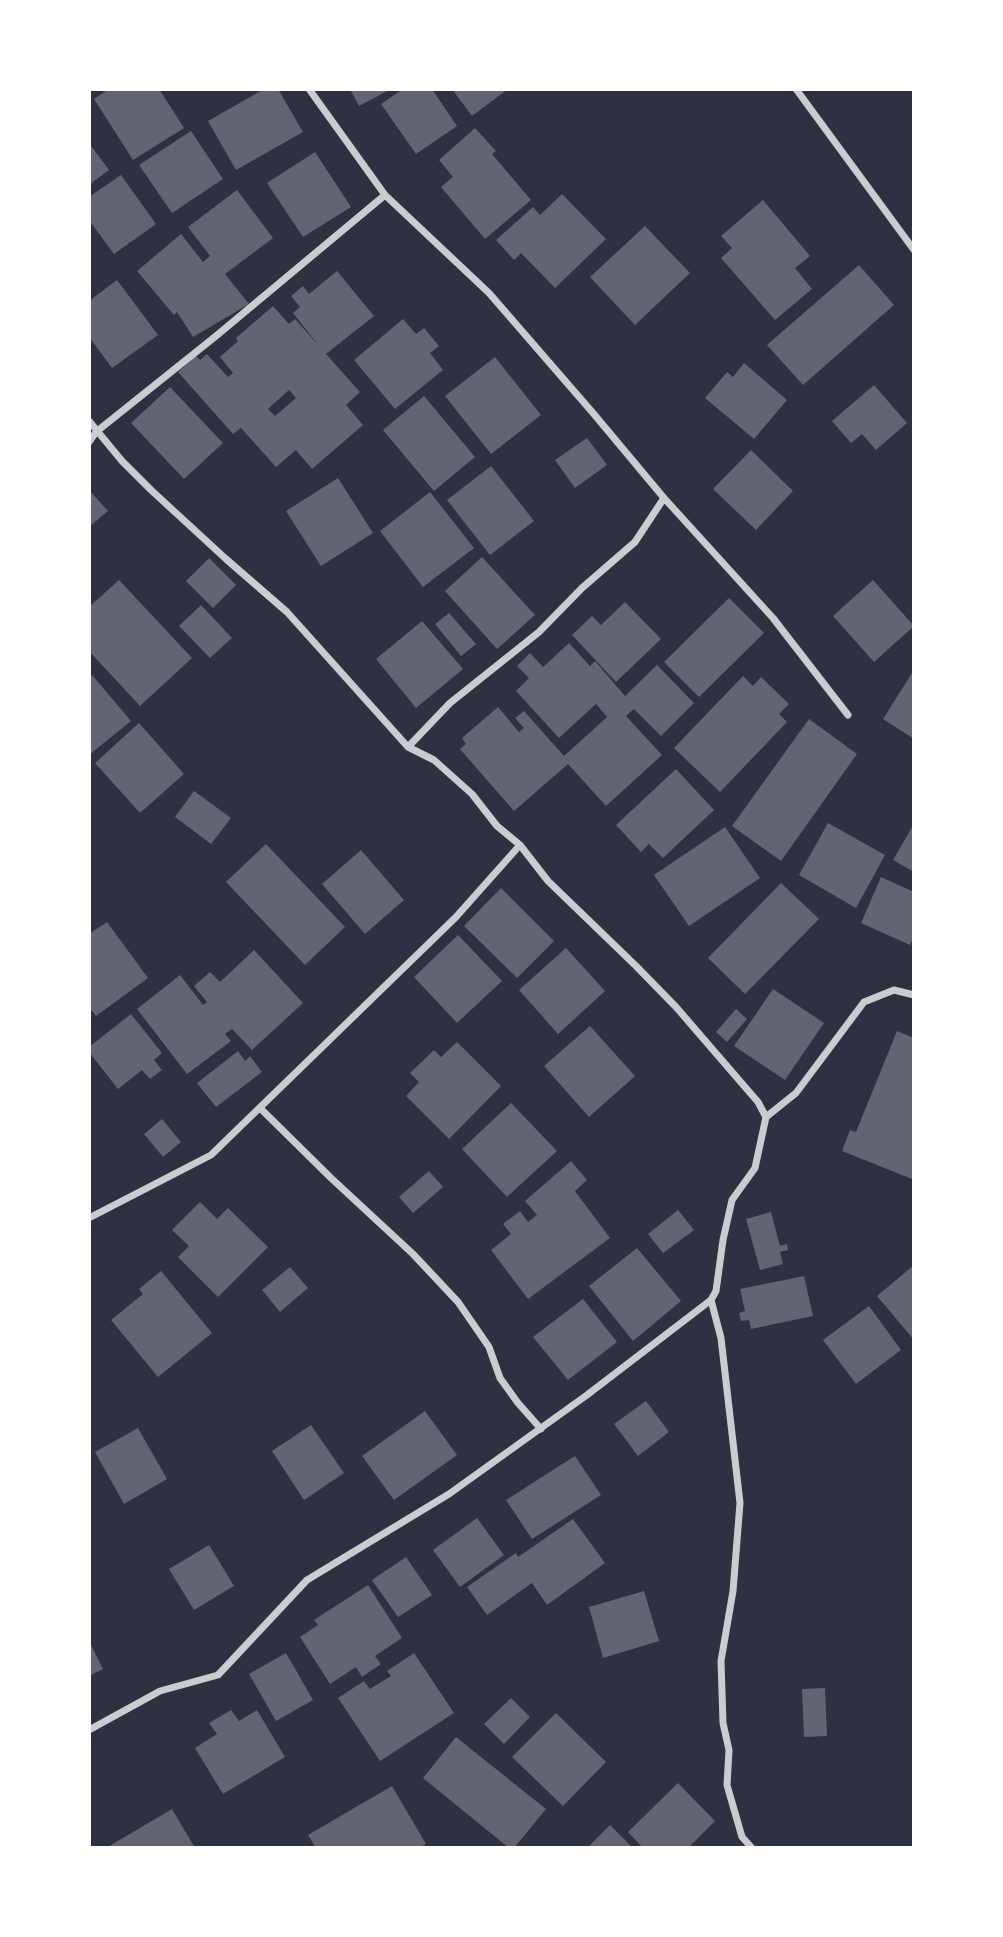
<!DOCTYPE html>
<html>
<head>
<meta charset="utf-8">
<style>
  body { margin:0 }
  #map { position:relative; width:1003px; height:1937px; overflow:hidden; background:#2d3142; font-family:"Alegreya Sans",sans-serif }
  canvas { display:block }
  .frame { position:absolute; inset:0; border:91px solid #fff; pointer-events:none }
</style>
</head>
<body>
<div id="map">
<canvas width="1003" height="1937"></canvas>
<div class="frame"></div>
</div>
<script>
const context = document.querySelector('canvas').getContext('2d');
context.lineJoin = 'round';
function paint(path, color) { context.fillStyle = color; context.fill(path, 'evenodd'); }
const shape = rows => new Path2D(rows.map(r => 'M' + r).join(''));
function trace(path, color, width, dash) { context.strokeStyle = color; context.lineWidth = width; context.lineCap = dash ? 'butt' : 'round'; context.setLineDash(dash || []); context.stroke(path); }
const building = shape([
  [109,89,159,89,184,128,133,160,94,99],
  [264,89,278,89,303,132,236,170,208,121],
  [350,89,391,89,359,106],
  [403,89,432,89,457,126,416,154,381,104],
  [452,89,508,89,472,116],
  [475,128,496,151,492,154,531,200,485,239,441,187,453,177,439,160],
  [191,131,223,179,172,213,139,165],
  [89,143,109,170,89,185],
  [315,152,351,207,303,237,267,183],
  [121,175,156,224,114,254,89,220,89,197],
  [237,190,273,238,225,274,249,304,193,337,177,312,174,315,137,271,181,234,203,262,210,256,188,227],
  [562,194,606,239,555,288,521,253,514,260,496,240,533,207,540,215],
  [763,200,810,256,795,268,812,289,775,320,721,258,732,248,721,236],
  [645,226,690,273,635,325,590,277],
  [859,265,894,305,803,385,767,345],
  [337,271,374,316,326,354,360,392,346,405,363,425,312,469,296,450,276,467,241,428,233,434,178,372,196,356,200,360,207,354,228,377,233,373,220,357,238,341,236,338,273,306,289,324,295,319,319,346,293,313,300,307,291,296,303,286,309,294],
  [289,390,296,398,275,416,268,409],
  [117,280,158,335,112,368,89,337,89,301],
  [403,319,416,334,424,328,439,346,430,353,443,370,395,409,354,360],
  [495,357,541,415,491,454,445,396],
  [744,363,787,400,754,439,705,398,727,372,733,377],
  [874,385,907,423,876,450,862,434,851,443,832,421],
  [170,387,223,443,184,479,131,423],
  [424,396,475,457,434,491,383,430],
  [587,438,607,465,575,488,555,460],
  [751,450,793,491,756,530,713,489],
  [491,466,534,521,490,555,447,500],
  [338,478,373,533,321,566,286,511],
  [89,490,108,511,89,527],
  [430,492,474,548,423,587,380,531],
  [482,557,535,615,497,649,445,591],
  [209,558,236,585,213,608,186,581],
  [119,580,192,658,140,706,89,651,89,607],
  [873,580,914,626,874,662,833,616],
  [729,598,764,633,699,697,664,662],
  [625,602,661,639,616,682,572,635,592,616,601,625],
  [201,605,232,638,210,658,179,626],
  [449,613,476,644,461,656,435,624],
  [422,621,463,669,416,708,376,659],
  [569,643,590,666,595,661,625,696,657,665,694,703,661,736,634,709,626,716,662,755,606,806,568,764,514,811,460,749,466,744,462,738,498,707,519,732,524,728,515,718,524,711,564,756,607,717,596,704,559,738,516,691,529,678,517,666,530,653,543,667],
  [914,670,914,739,883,719],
  [92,675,131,721,89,755,89,677],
  [743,676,753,686,761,677,789,704,779,714,787,722,720,792,674,748],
  [809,719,857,754,781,861,732,826],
  [139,723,184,774,140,813,95,763],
  [676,769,714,810,663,858,649,844,641,852,616,825],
  [194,791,231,818,211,844,175,817],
  [828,823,885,855,856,908,799,875],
  [914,824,914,872,893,860],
  [725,827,760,878,689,926,654,875],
  [266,844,345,927,305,965,226,882],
  [361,850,404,900,365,934,322,884],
  [881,877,914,892,914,937,910,945,861,923],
  [781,883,819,919,745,994,708,958],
  [501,888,554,941,517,978,464,926],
  [107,922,148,978,96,1016,89,1007,89,934],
  [458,935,502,981,457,1023,414,977],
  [566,948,605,991,558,1034,519,990],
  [254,950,303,1003,252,1050,232,1029,225,1034,231,1041,187,1074,137,1009,180,975,203,1005,207,1002,194,986,210,972,220,982],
  [773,989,824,1023,785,1080,734,1046],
  [736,1009,747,1019,727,1042,716,1032],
  [131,1014,162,1053,154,1060,162,1070,150,1079,142,1070,118,1089,89,1052,89,1047],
  [590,1026,635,1076,589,1117,544,1066],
  [897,1031,914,1038,914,1173,912,1179,842,1151,850,1130,856,1132],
  [457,1042,501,1086,449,1139,406,1096,419,1082,410,1073,434,1050,441,1057],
  [238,1051,245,1061,250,1056,262,1072,216,1107,197,1083],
  [511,1103,557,1151,507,1197,462,1149],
  [162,1119,181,1142,163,1157,144,1134],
  [571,1161,587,1180,575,1191,610,1238,528,1299,491,1250,511,1234,503,1224,520,1211,528,1222,537,1215,525,1201],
  [429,1171,443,1187,413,1213,399,1197],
  [200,1202,217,1219,228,1208,268,1247,218,1297,178,1257,189,1246,172,1230],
  [678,1210,694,1230,663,1253,648,1234],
  [771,1212,780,1246,787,1244,788,1250,780,1252,783,1264,760,1270,746,1219],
  [637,1248,681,1301,633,1341,589,1286],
  [914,1265,914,1340,877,1296],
  [290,1267,308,1288,280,1312,262,1290],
  [161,1271,212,1333,158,1377,111,1320,143,1294,139,1289],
  [804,1276,813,1316,751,1329,749,1320,741,1321,739,1313,745,1311,740,1289],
  [583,1299,617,1342,568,1380,533,1337],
  [869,1306,901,1350,856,1384,823,1340],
  [646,1401,669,1432,638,1456,614,1424],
  [425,1411,457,1455,394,1500,362,1456],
  [311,1425,344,1473,304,1500,272,1451],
  [138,1428,167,1479,124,1504,95,1452],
  [575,1456,601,1495,532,1539,506,1500],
  [477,1518,504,1555,460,1587,433,1550],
  [573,1519,605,1563,547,1605,532,1583,487,1615,467,1587,516,1553,518,1557],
  [209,1545,234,1586,194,1610,169,1569],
  [406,1557,432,1595,398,1617,372,1580],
  [368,1585,402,1638,375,1656,381,1664,362,1677,356,1667,330,1684,300,1637,318,1625,314,1620],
  [644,1591,659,1641,603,1658,589,1607],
  [89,1641,103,1669,89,1676],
  [286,1653,313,1700,276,1721,249,1674],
  [414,1653,454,1713,380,1761,338,1698,364,1681,370,1689,391,1676,387,1671],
  [825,1688,827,1736,804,1737,802,1689],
  [511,1698,530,1717,504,1744,484,1724],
  [231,1710,239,1721,257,1710,285,1757,223,1794,195,1748,217,1734,209,1723],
  [556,1713,606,1762,563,1806,512,1757],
  [456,1737,546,1809,514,1848,509,1848,423,1778],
  [678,1783,715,1821,688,1848,643,1848,628,1832],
  [392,1786,426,1844,419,1848,316,1848,308,1835],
  [172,1809,195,1848,106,1848],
  [610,1825,633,1848,587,1848]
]);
const minor = shape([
  [309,89,385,195,489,293,593,413,664,498,773,618,848,715],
  [796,89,914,250],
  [89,421,122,461,151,490,226,559,287,612,408,747,434,760,472,794,497,826,520,845,548,881,636,966,676,1007,758,1102,766,1117,755,1168,732,1200,723,1240,716,1291,711,1300,587,1395,449,1494,307,1580,218,1675,160,1691,89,1730],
  [89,442,96,432,216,336,385,195],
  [408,747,450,703,539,632,582,588,635,542,664,498],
  [260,1108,331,1178,413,1254,458,1302,489,1347,500,1378,518,1403,541,1429],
  [766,1117,796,1093,864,1002,894,990,914,995],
  [89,1218,211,1155,456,917,520,845],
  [711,1300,721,1338,740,1503,733,1591,721,1661,723,1723,729,1750,727,1785,742,1837,752,1848]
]);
paint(building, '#626471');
trace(minor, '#caccd0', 7);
</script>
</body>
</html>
